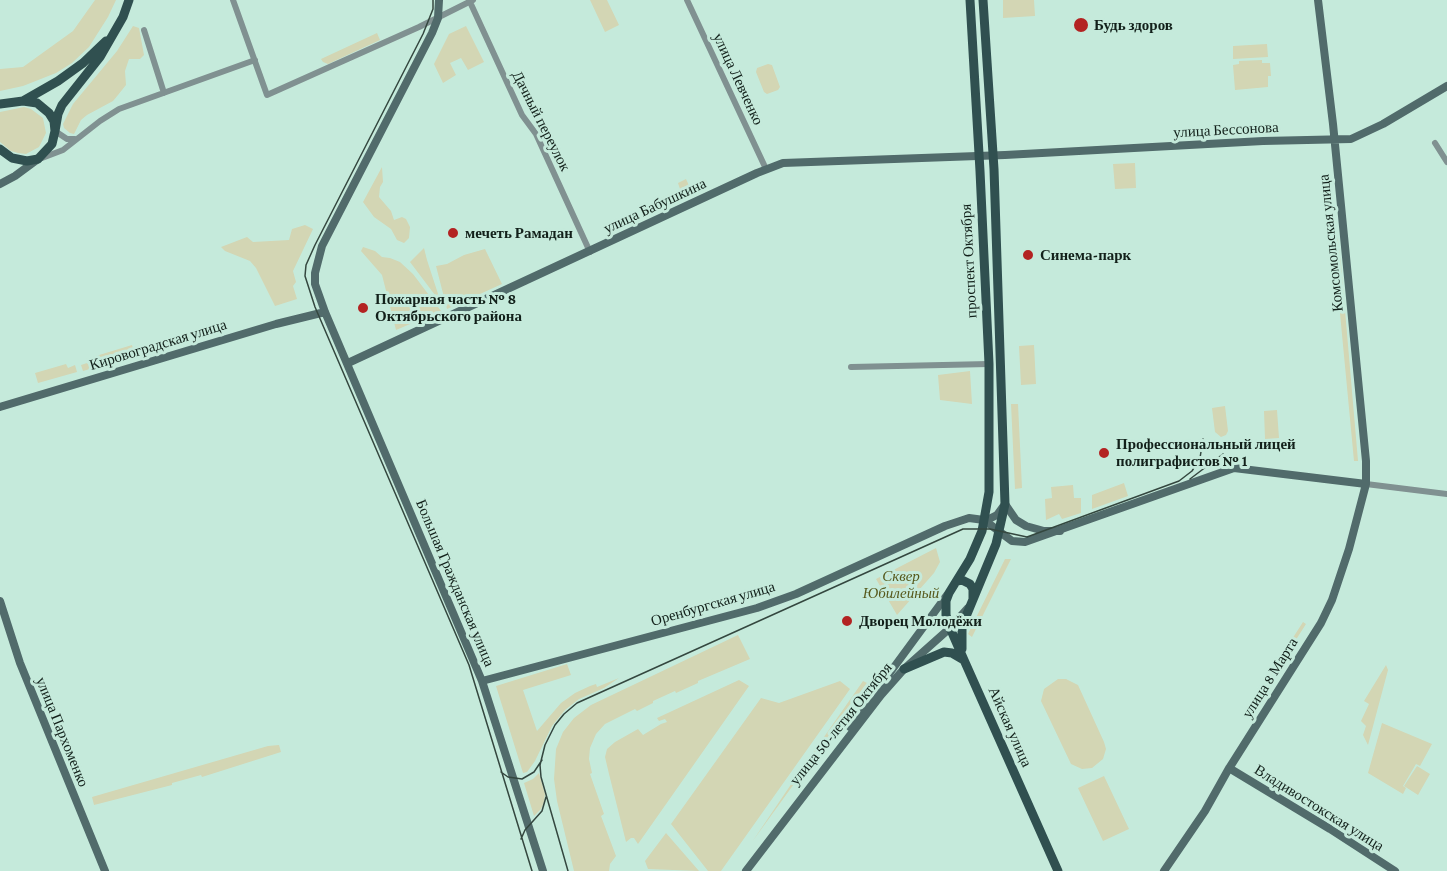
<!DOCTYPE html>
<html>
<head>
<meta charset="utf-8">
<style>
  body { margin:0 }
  canvas { display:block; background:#c5eadb }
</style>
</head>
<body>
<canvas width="1447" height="871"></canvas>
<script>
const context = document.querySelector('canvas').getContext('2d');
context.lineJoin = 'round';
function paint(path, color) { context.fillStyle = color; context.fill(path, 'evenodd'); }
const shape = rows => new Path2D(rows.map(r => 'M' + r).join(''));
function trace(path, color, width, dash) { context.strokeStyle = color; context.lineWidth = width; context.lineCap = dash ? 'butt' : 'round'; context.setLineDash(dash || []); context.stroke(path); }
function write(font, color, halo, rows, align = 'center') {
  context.font = font + ' "Crimson Pro",serif'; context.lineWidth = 6; context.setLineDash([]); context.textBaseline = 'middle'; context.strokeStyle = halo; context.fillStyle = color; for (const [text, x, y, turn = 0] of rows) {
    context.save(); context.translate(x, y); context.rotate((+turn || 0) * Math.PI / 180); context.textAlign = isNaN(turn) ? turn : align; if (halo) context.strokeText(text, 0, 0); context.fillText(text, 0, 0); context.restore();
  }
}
const green = shape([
  [95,0,116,0,108,17,89,47,72,63,56,73,23,86,0,91,0,69,23,67,73,31],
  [590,0,607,0,619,25,605,32],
  [1003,0,1034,0,1035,16,1003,18],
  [133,26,139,28,144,55,140,59,129,59,125,71,126,85,118,95,113,101,87,115,81,120,74,134,70,133,64,128,63,124,73,104,117,51],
  [466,26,484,62,468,70,461,58,450,63,456,75,443,83,434,64,449,34],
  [377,33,380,40,328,64,323,62,321,59],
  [1267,44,1268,57,1233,59,1233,46],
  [1262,60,1262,63,1270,63,1271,76,1268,76,1268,87,1235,90,1233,65,1239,64,1239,61],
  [768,64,772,65,780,87,778,90,767,94,764,92,756,72,757,68],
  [24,107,31,109,43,118,46,133,39,147,26,154,18,153,11,151,0,142,0,112],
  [1135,163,1136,188,1115,189,1113,164],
  [382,167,383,182,380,187,379,197,391,211,394,220,402,217,406,219,410,227,409,238,404,243,397,240,391,229,374,217,363,202],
  [686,179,692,192,661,207,655,205,654,201,680,189,678,183],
  [1330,208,1334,210,1341,264,1358,461,1354,461],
  [305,225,313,229,293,271,296,282,293,286,297,299,275,306,256,268,250,261,225,251,221,247,247,237,253,242,289,240,292,229],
  [363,247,375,251,382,257,390,258,400,262,413,274,441,311,396,330,382,275,361,251],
  [424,248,427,260,441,303,410,262],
  [485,249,502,284,447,309,436,266,447,264,464,255],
  [132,345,135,356,83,371,81,365,87,363,86,359],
  [1034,345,1036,384,1021,385,1019,346],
  [66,364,68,368,75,365,77,372,38,383,35,373],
  [970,371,972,404,940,400,938,375],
  [1011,404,1018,404,1022,488,1015,489],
  [1225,406,1228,431,1226,435,1221,437,1215,432,1212,408],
  [1277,410,1279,438,1265,439,1264,411],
  [1124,483,1128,496,1092,509,1092,495],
  [1073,485,1074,498,1081,498,1081,513,1062,519,1059,514,1046,520,1045,499,1052,498,1051,487],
  [936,548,940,562,934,573,897,615,876,579],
  [1005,559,1011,559,972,637,968,634],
  [1303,622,1306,624,1249,713,1246,711],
  [738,635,750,659,698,681,698,683,676,693,675,691,653,701,653,703,637,711,635,709,605,724,596,734,590,748,589,759,592,773,590,774,604,814,601,816,616,856,610,864,609,871,574,871,557,801,554,779,556,749,563,732,574,718,591,705],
  [567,664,571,675,523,690,537,731,561,703,575,693,590,686,596,684,597,687,619,678,604,688,579,699,565,710,552,726,535,761,527,772,523,773,496,686],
  [1386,665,1388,670,1368,745,1363,735,1366,726,1361,721,1369,704,1364,701],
  [1058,679,1066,679,1078,685,1104,742,1106,749,1103,759,1092,768,1082,769,1071,764,1041,701,1044,689],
  [739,680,749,686,638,844,634,838,631,838,626,842,609,774,605,757,607,749,615,742,638,729,643,735,661,724,667,722,665,719,659,721,657,718],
  [840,681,850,689,721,871,708,871,671,824,761,698,779,703],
  [863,681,867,683,752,842,796,777],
  [1382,723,1432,744,1420,766,1416,764,1403,786,1406,788,1403,794,1368,773],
  [279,745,281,752,202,777,201,775,172,783,172,785,94,805,92,797,268,746],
  [1417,766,1430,774,1418,795,1404,786],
  [539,773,545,794,544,802,541,809,534,816,524,783,533,779],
  [1104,776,1129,829,1103,841,1078,788],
  [666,833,699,871,648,869,645,861]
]);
const street = shape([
  [233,0,267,95,419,27,473,0],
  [687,0,766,169],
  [470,2,522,115,536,134,590,252],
  [144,30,164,93],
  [55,131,67,139,75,139],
  [1435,143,1447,162],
  [42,158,63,150,100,121,119,109,255,60],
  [851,367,989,364],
  [1366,484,1447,494]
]);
const secondary = shape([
  [439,0,438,18,432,33,322,246,315,273,315,284,325,312,482,681,543,871],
  [0,184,15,176,38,159],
  [348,363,757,173,783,163,1005,155,1263,141,1351,139,1383,124,1447,86],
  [0,407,276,324,325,312],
  [984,520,1012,541,1025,542,1234,468,1366,484],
  [0,601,20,663,105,871],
  [482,681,757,608,796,594,945,526,969,518,984,520,991,518,997,515,1005,504,1016,520,1026,526,1044,531,1060,531],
  [850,727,947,595],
  [1229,768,1330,829,1395,871],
  [746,871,881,695,904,669,950,628,968,608],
  [1164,871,1205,811,1228,770,1321,623,1332,600,1349,549,1366,484,1366,461,1333,124,1318,0]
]);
const primary = shape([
  [970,0,980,171,989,364,989,492,982,531,970,559,949,593,946,601,946,615,950,628,964,660,1058,871],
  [0,104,23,101,58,81,83,63,106,41],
  [55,131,58,114,62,105,100,57,123,17,129,0],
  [0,149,12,158,27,161,38,159,52,144,55,131,54,121,49,113,37,103,23,101],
  [957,581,962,580,970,584,973,589,973,598],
  [962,649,962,626,996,544,1005,504,994,169,983,0],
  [904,669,944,652,952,653,964,660]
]);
const tram = shape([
  [433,0,433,9,423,34,315,245,306,265,305,276,315,307,469,665,532,871],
  [1190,479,1223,454],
  [501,772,508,777,522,779,534,772,542,760],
  [521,839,525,830,542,811,546,797],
  [568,871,541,777,540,765,545,745,555,725,564,714,577,703,963,529,990,529,1027,537,1179,481,1192,471,1200,458,1203,439]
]);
const markers = [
  [1081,25,8,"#b32322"],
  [453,233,6,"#b32322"],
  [1028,255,6,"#b32322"],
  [363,308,6,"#b32322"],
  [1104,453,6,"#b32322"],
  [847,621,6,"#b32322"]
];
const poiNames = [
  ["Будь здоров",1094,25],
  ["мечеть Рамадан",465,233],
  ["Синема-парк",1040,255],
  ["Пожарная часть № 8",375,299],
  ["Октябрьского района",375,316],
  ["Профессиональный лицей",1116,444],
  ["полиграфистов № 1",1116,461],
  ["Дворец Молодёжи",859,621]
];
const streetNames = [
  ["улица Левченко",738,79,65],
  ["Дачный переулок",541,121,63],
  ["улица Бессонова",1226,130,-3],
  ["улица Бабушкина",655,206,-25],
  ["Комсомольская улица",1331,243,-96],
  ["проспект Октября",969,261,-93],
  ["Кировоградская улица",158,345,-17],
  ["Большая Гражданская улица",455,583,67],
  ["Оренбургская улица",713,604,-16],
  ["улица 8 Марта",1270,678,-58],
  ["улица 50-летия Октября",841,724,-51],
  ["Айская улица",1010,727,66],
  ["улица Пархоменко",62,732,68],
  ["Владивостокская улица",1319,808,32]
];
const parkNames = [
  ["Сквер",901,576],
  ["Юбилейный",901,593]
];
paint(green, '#d3d6b4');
trace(street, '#809191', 6);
trace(secondary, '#516b6b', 8);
trace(primary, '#305050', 9);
trace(tram, '#34473f', 1.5);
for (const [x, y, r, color] of markers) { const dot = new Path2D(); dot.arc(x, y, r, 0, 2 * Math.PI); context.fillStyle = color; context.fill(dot); trace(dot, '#c5eadb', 2); }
write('bold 15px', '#12201a', '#c5eadb', poiNames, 'left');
write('15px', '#12201a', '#c5eadb', streetNames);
write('italic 15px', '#56581b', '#c5eadb', parkNames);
</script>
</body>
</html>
